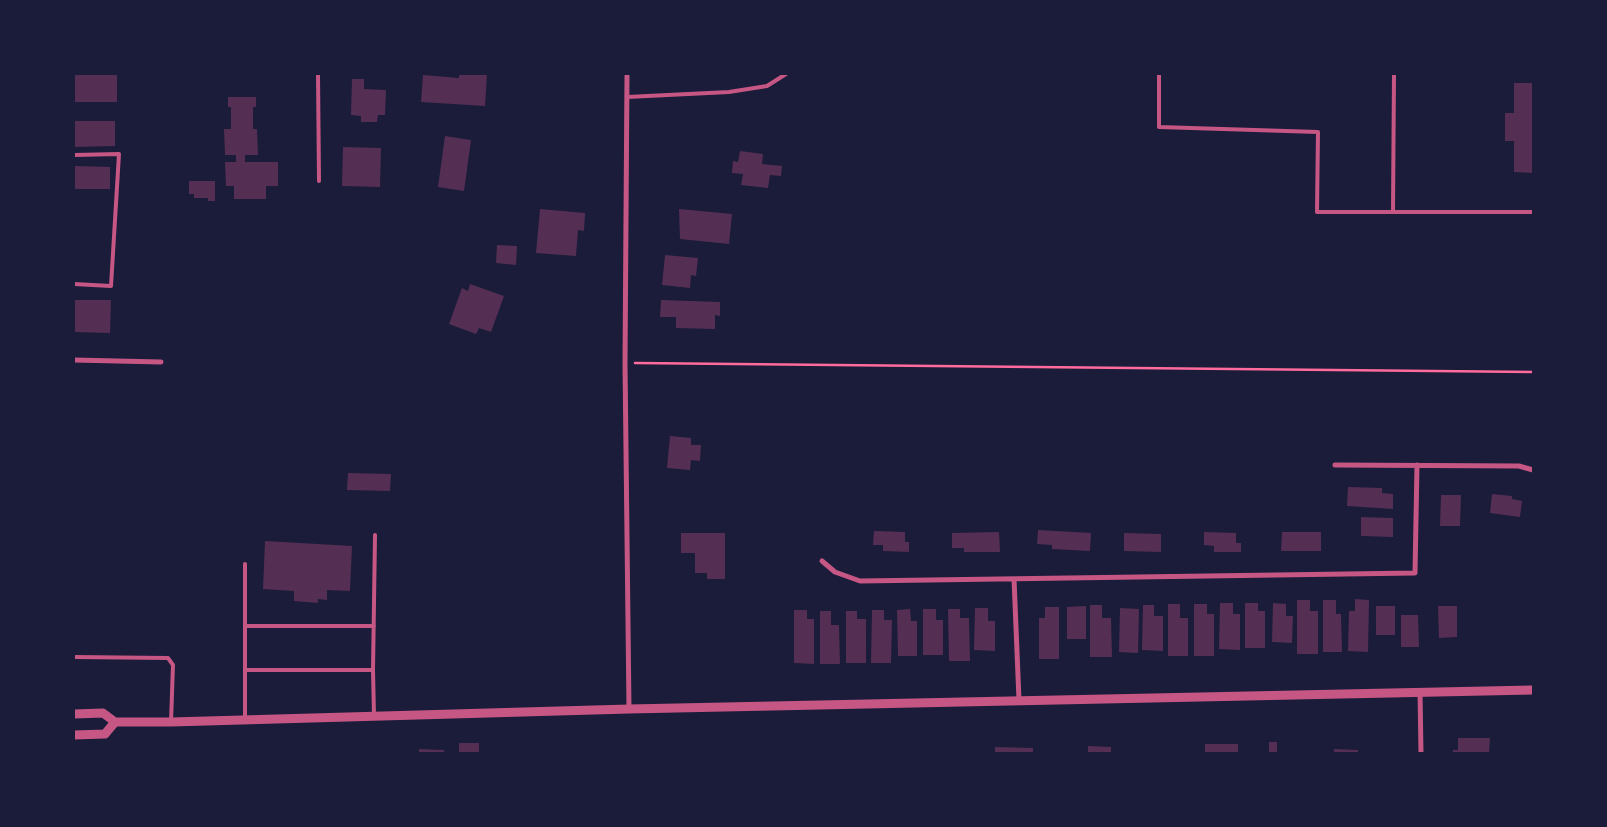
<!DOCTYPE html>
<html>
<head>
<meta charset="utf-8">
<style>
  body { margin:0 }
  #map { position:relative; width:1607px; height:827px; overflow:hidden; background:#1b1b3a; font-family:Signika,sans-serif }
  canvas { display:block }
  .frame { position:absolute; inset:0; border:75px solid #1b1b3a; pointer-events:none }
</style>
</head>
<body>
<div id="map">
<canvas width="1607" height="827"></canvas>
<div class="frame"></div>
</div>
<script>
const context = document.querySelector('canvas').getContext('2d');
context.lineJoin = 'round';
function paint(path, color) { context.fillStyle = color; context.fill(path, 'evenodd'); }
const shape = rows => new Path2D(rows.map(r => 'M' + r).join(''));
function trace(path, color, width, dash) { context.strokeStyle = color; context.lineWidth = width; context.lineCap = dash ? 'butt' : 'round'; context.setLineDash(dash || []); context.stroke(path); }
const building = shape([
  [74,74,117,74,117,102,74,102],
  [459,74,487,74,485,106,421,102,423,75,459,78],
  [352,79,364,79,364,89,386,90,385,115,378,115,377,122,361,122,361,116,351,115],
  [1514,83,1533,83,1533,173,1514,172,1514,141,1505,141,1505,113,1514,113],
  [228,97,256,97,256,107,253,107,253,129,257,129,258,155,245,155,245,162,278,162,278,186,266,186,266,199,234,199,234,186,226,186,225,162,236,162,236,155,225,155,224,129,231,129,231,107,228,107],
  [74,121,115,121,115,146,74,147],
  [445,136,471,140,464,191,438,187],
  [343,147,381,148,380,187,342,186],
  [740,151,763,154,762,164,782,166,781,176,770,175,768,188,741,185,743,174,732,173,733,161,738,162],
  [74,166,110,167,110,189,74,189],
  [189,181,215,181,215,201,208,201,208,198,194,198,194,194,189,194],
  [540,209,585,213,584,231,578,230,576,256,536,253],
  [679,209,732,214,729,244,680,239],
  [497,245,517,246,516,265,496,263],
  [665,255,698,258,696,276,691,275,690,288,662,285],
  [470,284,504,296,491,332,479,328,476,334,449,324,462,288,468,291],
  [74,300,111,300,110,333,74,332],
  [661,300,720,302,720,316,715,315,715,329,676,328,676,317,660,317],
  [670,436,691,438,691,445,701,445,700,461,691,460,690,470,667,468],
  [348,473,391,474,390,491,347,490],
  [1348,487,1382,488,1382,493,1393,494,1393,509,1347,506],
  [1492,494,1512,496,1512,499,1522,501,1520,517,1490,513],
  [1441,495,1461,495,1460,526,1440,526],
  [1361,517,1393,518,1393,537,1361,536],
  [1038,530,1091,533,1090,551,1052,549,1052,545,1037,544],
  [874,531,905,532,905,542,909,542,909,552,883,551,883,545,873,545],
  [999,532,1000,552,964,552,964,548,952,548,952,533],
  [1204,532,1236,533,1236,543,1241,543,1241,552,1214,552,1214,546,1204,545],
  [1282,532,1321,532,1321,551,1281,551],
  [681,533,725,533,725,579,707,579,707,573,695,573,695,553,681,553],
  [1124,533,1161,534,1161,552,1124,551],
  [265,541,352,546,350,591,327,590,327,600,318,599,318,603,294,601,294,591,263,589],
  [1355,599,1369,600,1368,652,1348,651,1349,611,1355,611],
  [1297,600,1310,600,1310,611,1318,611,1318,654,1297,654],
  [1323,600,1336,600,1336,614,1341,614,1342,652,1323,652],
  [1220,603,1233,603,1233,614,1240,614,1240,650,1219,649],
  [1245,603,1258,603,1258,611,1265,611,1265,648,1245,648],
  [1273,603,1286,604,1286,616,1293,616,1292,643,1272,642],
  [1168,604,1180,604,1180,618,1188,618,1188,656,1168,656],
  [1194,604,1207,604,1207,614,1214,614,1214,656,1194,656],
  [1090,605,1102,605,1102,618,1111,618,1112,657,1090,657],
  [1143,605,1154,605,1154,616,1163,616,1163,651,1142,650],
  [1086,606,1086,639,1067,639,1067,607],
  [1376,606,1395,606,1395,635,1376,635],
  [1438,606,1457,606,1457,637,1439,638],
  [1045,607,1059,607,1059,659,1039,659,1039,618,1045,618],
  [975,608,988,608,988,621,995,621,995,651,974,650],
  [1120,608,1139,609,1138,653,1119,652],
  [910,609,911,621,917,621,917,656,898,656,897,610],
  [923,609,936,609,936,620,943,620,943,655,923,655],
  [948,609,960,609,960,618,969,618,970,661,949,661],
  [794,610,807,610,807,619,814,619,814,664,794,663],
  [872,610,884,610,884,620,892,620,891,663,871,663],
  [820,611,831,611,831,625,839,625,840,664,820,664],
  [846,611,857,611,857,619,866,619,866,663,846,663],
  [1401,615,1418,615,1419,647,1401,647],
  [1458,738,1490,738,1489,753,1453,753,1453,750,1458,750],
  [1269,742,1277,742,1277,753,1269,753],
  [459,743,479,743,479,753,459,753],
  [1205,744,1238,744,1238,753,1205,753],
  [1088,746,1111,747,1111,753,1088,753],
  [995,747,1033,748,1033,753,995,753],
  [419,749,444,750,444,753,419,753],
  [1334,749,1358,750,1358,753,1334,753]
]);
const path = shape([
  [635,363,1533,372]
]);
const service = shape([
  [318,74,319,181],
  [1159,74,1159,127,1318,132,1317,212,1533,212],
  [627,97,729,92,767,86,786,74],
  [74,155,119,154,111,286,74,284],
  [1393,211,1394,74],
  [245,564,245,720],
  [246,626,374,626],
  [74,657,168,658,173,665,171,722],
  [246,670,373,670],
  [374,716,373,670,375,535]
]);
const minor = shape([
  [627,74,625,363,629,709],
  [74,360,161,362],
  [1335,465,1519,466,1533,470],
  [822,561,835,572,860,581,1415,573,1417,465],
  [1014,579,1019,700],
  [1420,691,1421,753]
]);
const tertiary = shape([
  [74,714,103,713,115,722,171,722,629,709,1533,690],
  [74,735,105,734,115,722]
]);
paint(building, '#542f53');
trace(path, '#ff6b9d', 2.5);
trace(service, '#c65784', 4);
trace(minor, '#c65784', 5);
trace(tertiary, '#c65784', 9);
</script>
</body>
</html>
